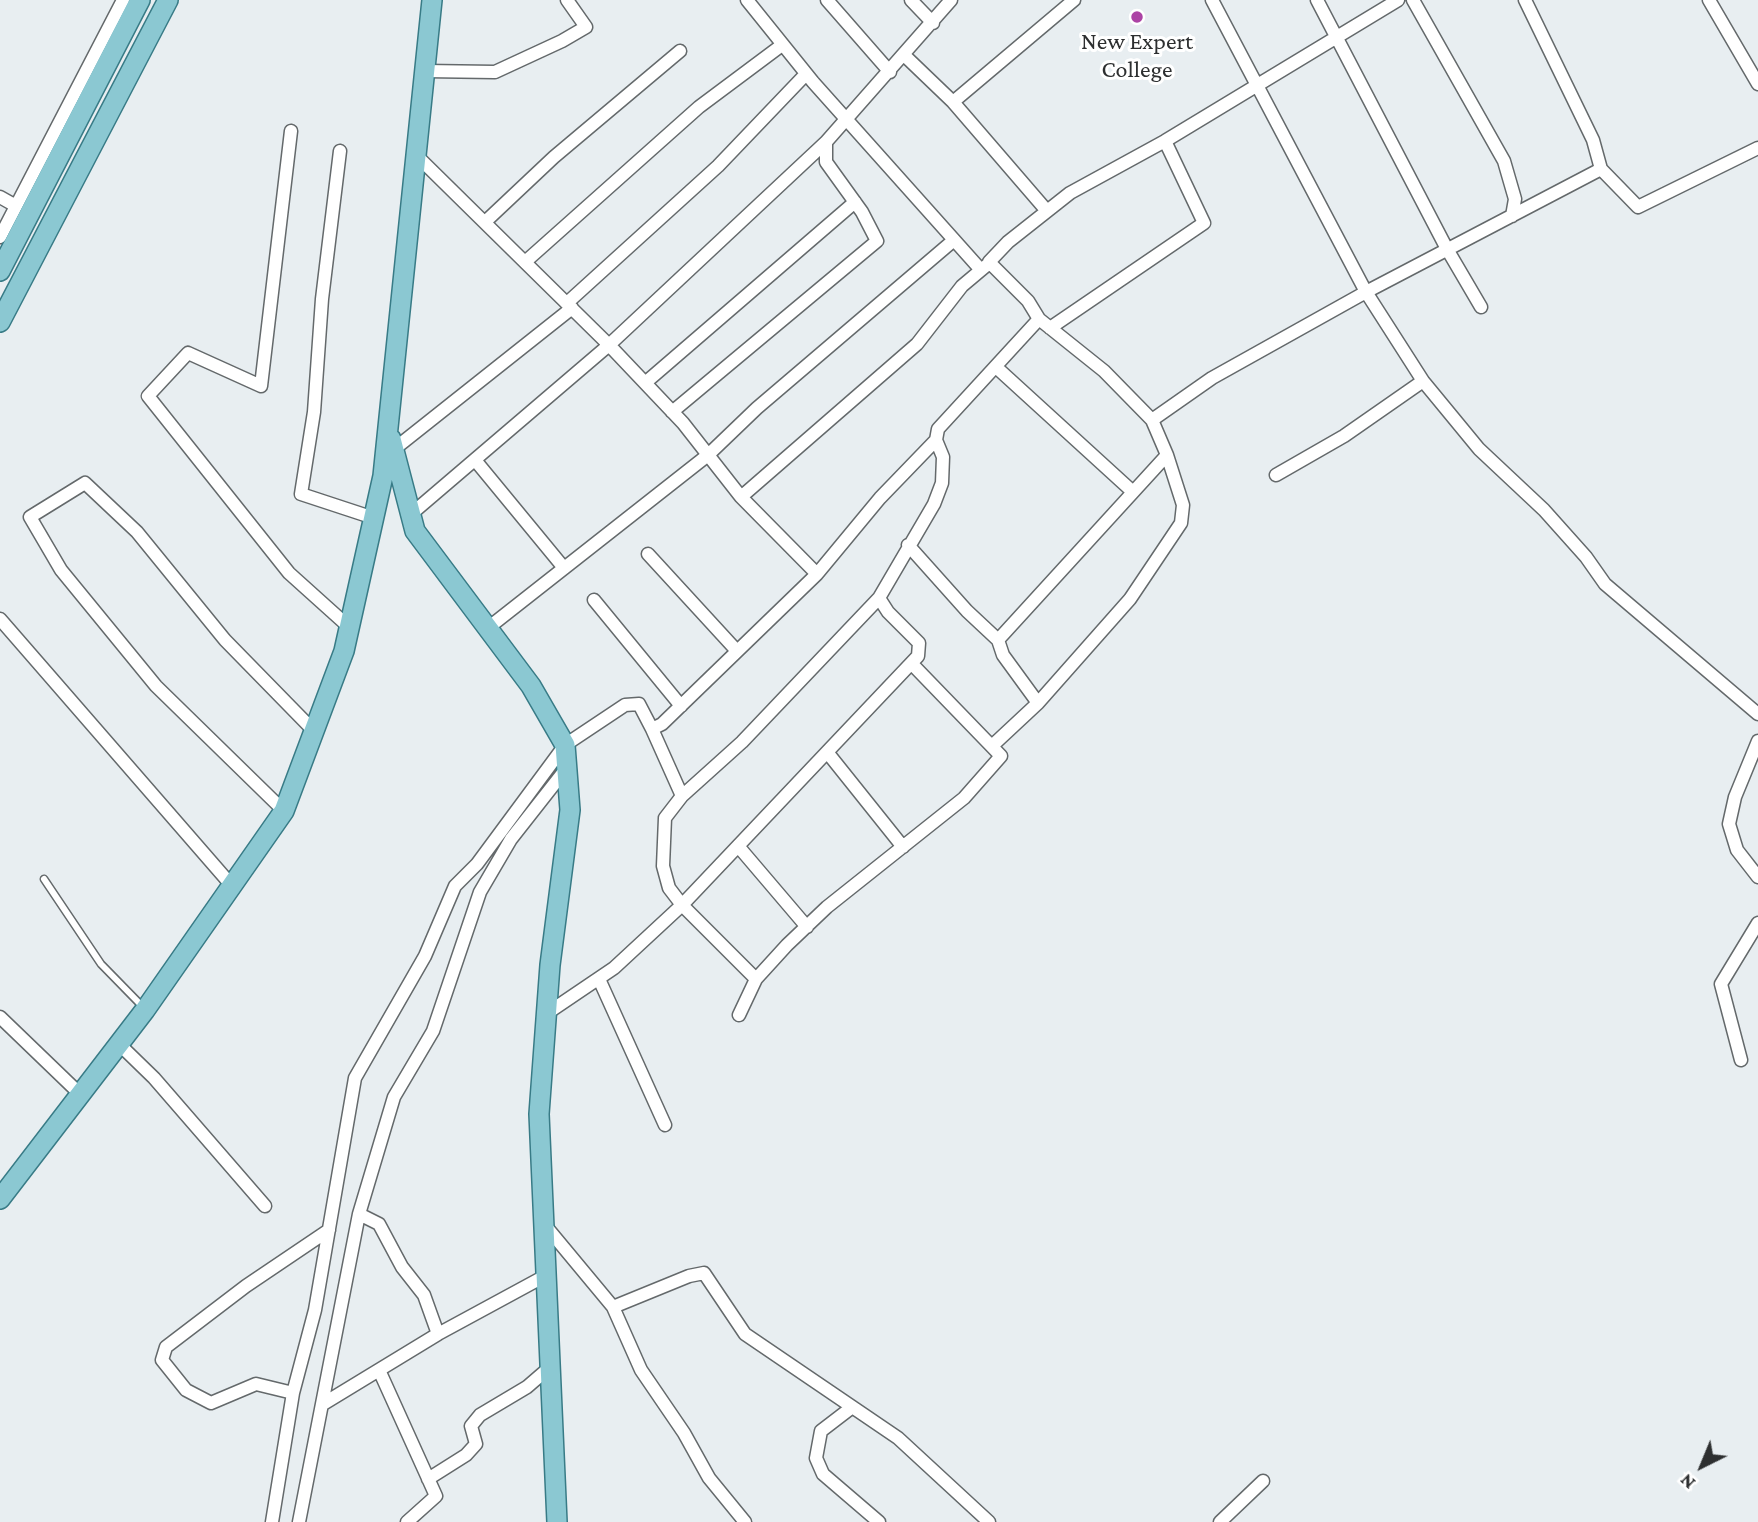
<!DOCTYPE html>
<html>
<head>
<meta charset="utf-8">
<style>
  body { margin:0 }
  #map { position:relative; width:1758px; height:1522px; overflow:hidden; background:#e8eef1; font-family:"Crimson Pro",serif }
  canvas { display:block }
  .north { position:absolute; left:1667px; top:1431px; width:70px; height:70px; -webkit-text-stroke:5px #fff; paint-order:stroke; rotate:223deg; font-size:19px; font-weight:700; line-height:28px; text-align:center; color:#2d2f30 }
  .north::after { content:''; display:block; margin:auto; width:24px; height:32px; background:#2d2f30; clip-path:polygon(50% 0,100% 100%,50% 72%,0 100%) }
</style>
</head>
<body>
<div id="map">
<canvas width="1758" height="1522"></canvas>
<div class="north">N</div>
</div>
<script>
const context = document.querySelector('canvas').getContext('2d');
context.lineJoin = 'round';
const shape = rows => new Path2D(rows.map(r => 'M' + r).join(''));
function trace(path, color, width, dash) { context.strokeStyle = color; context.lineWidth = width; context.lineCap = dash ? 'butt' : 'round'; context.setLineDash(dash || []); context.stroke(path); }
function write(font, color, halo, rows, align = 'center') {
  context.font = font + ' "Crimson Pro",serif'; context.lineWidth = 6; context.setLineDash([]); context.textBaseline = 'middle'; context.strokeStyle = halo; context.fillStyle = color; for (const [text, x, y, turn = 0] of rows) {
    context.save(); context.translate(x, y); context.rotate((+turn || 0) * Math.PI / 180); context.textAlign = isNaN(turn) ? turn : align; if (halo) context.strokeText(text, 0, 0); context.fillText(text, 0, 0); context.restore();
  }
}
const lane = shape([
  [44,879,101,964,144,1008]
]);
const street = shape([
  [747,0,813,82,981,270],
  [827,0,890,72],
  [911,0,933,23],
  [1212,0,1366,292,1601,169,1638,207,1758,148],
  [1317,0,1447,249,1481,307],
  [1413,0,1504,161,1515,199,1512,216],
  [1525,0,1593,140,1601,169],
  [1709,0,1758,84],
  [904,55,953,102],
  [425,71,495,72,562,41,586,27,567,0],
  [291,131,261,386,188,353,148,396,289,573,349,627],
  [340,151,322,299,314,412,301,494,374,518],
  [0,197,16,206],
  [1047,211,953,102,1074,0],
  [485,222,554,157,680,51],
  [0,237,123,0],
  [525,262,699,107,782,45],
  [567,303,718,166,806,74],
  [1050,328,1204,223,1165,141],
  [996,367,1133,492],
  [645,383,855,202],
  [672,412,877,241,862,212,826,162,826,142,951,0],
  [1152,420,1212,378,1366,292,1423,381,1479,449,1544,510,1586,557,1605,584,1758,714],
  [393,450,572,308],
  [475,460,564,568],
  [1276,475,1344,436,1423,381],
  [741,497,917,344,962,286,987,265],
  [410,515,609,345,826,142],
  [908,545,967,611,998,640],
  [648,554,737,651],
  [817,574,880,498,936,440],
  [594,600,681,706],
  [0,619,233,887],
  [488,628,708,455,757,408,954,240],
  [1038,703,1003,655,998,640,1167,455,1152,420,1104,371,1039,319],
  [652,729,682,796,742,742,879,598],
  [1758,741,1735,797,1729,824,1737,850,1758,877],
  [993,745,1038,703,1130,599,1181,523,1183,505,1167,455],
  [827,752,903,847],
  [682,796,665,818,663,866,669,888,682,905,756,979],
  [284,811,156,686,61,570,30,517,85,483,137,532,225,640,314,731],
  [738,846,807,927],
  [599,979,665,1125],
  [546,1014,614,968,682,905,918,656,919,643,888,612,879,598,934,504,942,483,943,457,936,440,938,429,1039,319,1028,301,989,262,1008,242,1070,193,1165,141,1398,0],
  [739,1015,756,979,787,945,827,907,964,798,1001,756,912,664],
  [0,1017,80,1094],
  [119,1044,154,1078,265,1206],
  [1741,1060,1721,984,1758,923],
  [359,1214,379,1224,402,1267,424,1295,438,1334],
  [544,1224,613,1307,689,1276,704,1273,745,1334,898,1438,989,1522],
  [613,1307,641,1370,684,1433,709,1478,745,1522],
  [379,1370,436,1496,407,1522],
  [293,1393,256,1384,211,1403,186,1390,162,1360,166,1347,246,1286,329,1230],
  [323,1404,438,1334,545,1276],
  [851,1408,821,1431,816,1458,823,1474,879,1522],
  [428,1479,466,1455,476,1444,471,1426,480,1415,527,1387,549,1368],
  [272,1522,293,1393,315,1310,355,1078,425,956,455,886,477,864,565,745,625,705,639,704,652,729,662,724,817,574,741,497,683,423,609,345,416,155],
  [299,1522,359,1214,394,1097,433,1031,480,892,511,839,566,769],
  [1220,1522,1263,1481]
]);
const primary = shape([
  [0,271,140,0],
  [0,322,168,0],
  [391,439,415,531,531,686,565,745,570,810,550,965,539,1114,557,1522],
  [0,1199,145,1010,284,811,344,651,383,476,432,0]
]);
const markers = [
  [1137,17,7,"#ac43a5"]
];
const poiNames = [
  ["New Expert",1137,42],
  ["College",1137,70]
];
trace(lane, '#64696b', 9);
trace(street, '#64696b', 15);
trace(primary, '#387b86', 22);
trace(lane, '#fff', 6);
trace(street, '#fff', 12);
trace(primary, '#8bc8d2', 19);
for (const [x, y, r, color] of markers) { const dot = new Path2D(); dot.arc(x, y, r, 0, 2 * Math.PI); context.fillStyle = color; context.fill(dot); trace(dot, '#fff', 2.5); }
write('24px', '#2d2f30', '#fff', poiNames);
</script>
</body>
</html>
